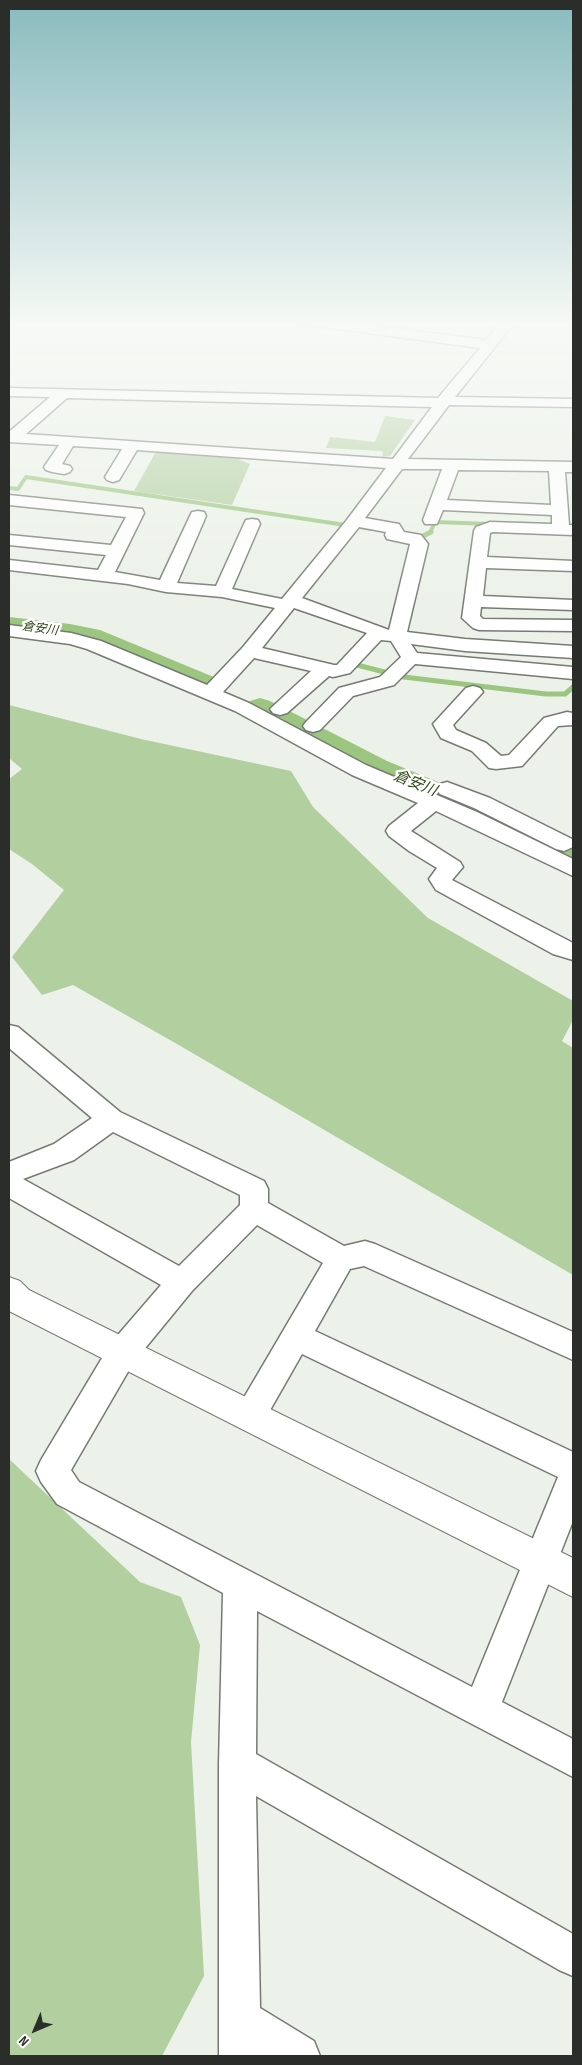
<!DOCTYPE html>
<html>
<head>
<meta charset="utf-8">
<style>
  body { margin:0 }
  #map { position:relative; width:582px; height:2065px; overflow:hidden; background:#ecf2e9; font-family:"Sofia Sans Condensed",sans-serif }
  canvas { display:block }
  .frame { position:absolute; inset:0; border:10px solid #2b2d2a; pointer-events:none }
  .north { position:absolute; left:10px; top:2005px; width:50px; height:50px; -webkit-text-stroke:4px #fff; paint-order:stroke; rotate:225deg; font-size:14px; font-weight:700; line-height:20px; text-align:center; color:#2b2d2a }
  .north::after { content:''; display:block; margin:auto; width:18px; height:22px; background:#2b2d2a; clip-path:polygon(50% 0,100% 100%,50% 72%,0 100%) }
</style>
</head>
<body>
<div id="map">
<canvas width="582" height="2065"></canvas>
<div class="frame"></div>
<div class="north">N</div>
</div>
<script>
const context = document.querySelector('canvas').getContext('2d');
context.lineJoin = 'round';
function paint(path, color) { context.fillStyle = color; context.fill(path, 'evenodd'); }
const shape = rows => new Path2D(rows.map(r => 'M' + r).join(''));
function trace(path, color, width, dash) { context.strokeStyle = color; context.lineWidth = width; context.lineCap = dash ? 'butt' : 'round'; context.setLineDash(dash || []); context.stroke(path); }
function write(font, color, halo, rows, align = 'center') {
  context.font = font + ' "Sofia Sans Condensed","Noto Sans JP",sans-serif'; context.lineWidth = 5; context.setLineDash([]); context.textBaseline = 'middle'; context.strokeStyle = halo; context.fillStyle = color; for (const [text, x, y, turn = 0] of rows) {
    context.save(); context.translate(x, y); context.rotate((+turn || 0) * Math.PI / 180); context.textAlign = isNaN(turn) ? turn : align; if (halo) context.strokeText(text, 0, 0); context.fillText(text, 0, 0); context.restore();
  }
}
const green = shape([
  [385,416,415,420,390,456,383,457,382,451,326,448,330,437,375,442],
  [157,450,205,453,236,458,250,464,232,505,134,491],
  [9,705,141,739,291,771,313,807,428,918,573,1001,573,1020,562,1041,573,1048,573,1275,177,1044,73,985,42,995,12,957,64,890,32,864,9,849,9,779,22,769,9,758],
  [9,1459,140,1582,181,1597,200,1645,191,1742,204,1976,162,2056,9,2056]
]);
const streamFar1 = shape([
  [294,322,319,325],
  [9,488,18,489,26,477,372,529],
  [430,533,435,522,491,524]
]);
const stream = shape([
  [414,536,421,537,431,532],
  [355,662,353,664,404,677,546,694,565,694,573,687]
]);
const river = shape([
  [9,617,70,624,100,630,221,680,225,686,221,692,211,694,83,643,9,633,9,617],
  [260,698,270,701,387,761,487,802,573,844,573,868,562,865,465,816,365,775,250,713,246,707,250,701,260,698]
]);
const minor = shape([
  [308,322,347,322,486,340,501,322,515,322,455,397,573,399,573,407,449,405,408,459,573,462,573,472,565,472,569,525,573,525,573,535,493,532,490,533,487,557,573,561,573,571,486,568,483,596,573,600,573,610,481,607,480,616,483,619,573,620,573,631,479,630,473,628,462,618,474,531,476,527,490,522,552,524,552,515,443,510,437,524,425,524,423,520,442,469,402,469,365,518,399,524,404,532,421,535,428,544,407,632,465,639,573,646,573,658,465,651,411,644,417,653,573,667,573,679,415,664,394,685,353,696,320,730,313,732,306,730,303,726,306,722,339,688,380,677,401,657,391,641,381,640,350,673,333,677,329,676,287,713,280,715,273,713,270,709,311,671,254,658,223,692,249,703,366,765,477,812,573,859,573,876,436,811,411,831,460,862,463,867,452,880,573,943,573,960,553,954,436,890,429,879,437,868,409,851,389,836,386,831,389,826,418,803,352,775,235,711,87,649,70,644,9,636,9,625,71,633,101,641,207,685,243,647,275,608,222,597,166,592,128,584,9,570,9,560,98,570,106,555,9,545,9,535,111,545,126,517,9,505,9,495,142,509,144,513,115,572,160,580,190,516,192,512,198,511,204,512,206,516,177,583,216,586,244,524,246,520,252,519,258,520,260,524,232,589,282,599,346,521,386,468,137,450,119,480,113,482,107,480,105,477,122,449,73,446,62,464,70,466,72,469,70,472,64,474,52,472,46,470,44,467,59,445,9,442,9,432,50,397,9,396,9,388,438,398,480,348,315,326,308,322],
  [67,398,432,407,393,459,26,434,67,398],
  [458,470,549,471,551,505,447,500,458,470],
  [359,527,386,532,385,535,387,539,410,544,389,630,302,598,359,527],
  [294,608,367,633,337,665,334,665,262,648,294,608],
  [473,686,480,688,483,692,453,725,456,730,486,743,501,756,509,755,544,718,567,712,573,713,573,725,558,726,522,766,496,769,489,768,472,751,441,738,433,724,466,688,473,686],
  [447,782,490,798,572,839,573,847,564,851,556,849,474,808,440,794,436,789,440,784,447,782],
  [9,1025,18,1027,120,1112,264,1181,268,1189,268,1203,344,1246,365,1241,375,1244,573,1332,573,1360,364,1266,350,1269,315,1331,573,1452,573,1521,502,1702,573,1739,573,1777,257,1611,256,1754,573,1934,573,1976,559,1970,256,1796,260,2008,314,2041,320,2056,219,2056,219,1764,223,1593,57,1504,41,1482,36,1471,41,1460,111,1343,161,1285,9,1198,9,1162,54,1144,92,1118,9,1048,9,1025],
  [113,1132,240,1195,240,1205,179,1266,23,1179,74,1160,113,1132],
  [257,1225,323,1263,239,1406,234,1416,239,1426,250,1431,261,1426,302,1354,558,1477,472,1687,79,1482,71,1470,133,1363,192,1291,257,1225]
]);
const tertiary = shape([
  [9,1277,20,1281,29,1290,134,1342,573,1558,573,1597,9,1311,9,1277]
]);
const farWaternames = [
  ["倉安川",40,629,8]
];
const waterNames = [
  ["倉安川",415,784,22]
];
paint(green, '#b2cfa0');
trace(streamFar1, '#9cc680', 4);
trace(stream, '#9cc680', 5);
paint(river, '#9cc680');
trace(minor, '#757b72', 3);
trace(tertiary, '#757b72', 2);
paint(minor, '#fff');
paint(tertiary, '#fff');
const sky = context.createLinearGradient(0, 0, 0, 611);
sky.addColorStop(0, '#89bbbe');
sky.addColorStop(0.53, '#f6f9f5');
sky.addColorStop(1, '#f6f9f500');
context.fillStyle = sky;
context.fillRect(0, 0, 582, 611);
write('italic 12px', '#2c4817', '#fff', farWaternames);
write('italic 15px', '#2c4817', '#fff', waterNames);
</script>
</body>
</html>
